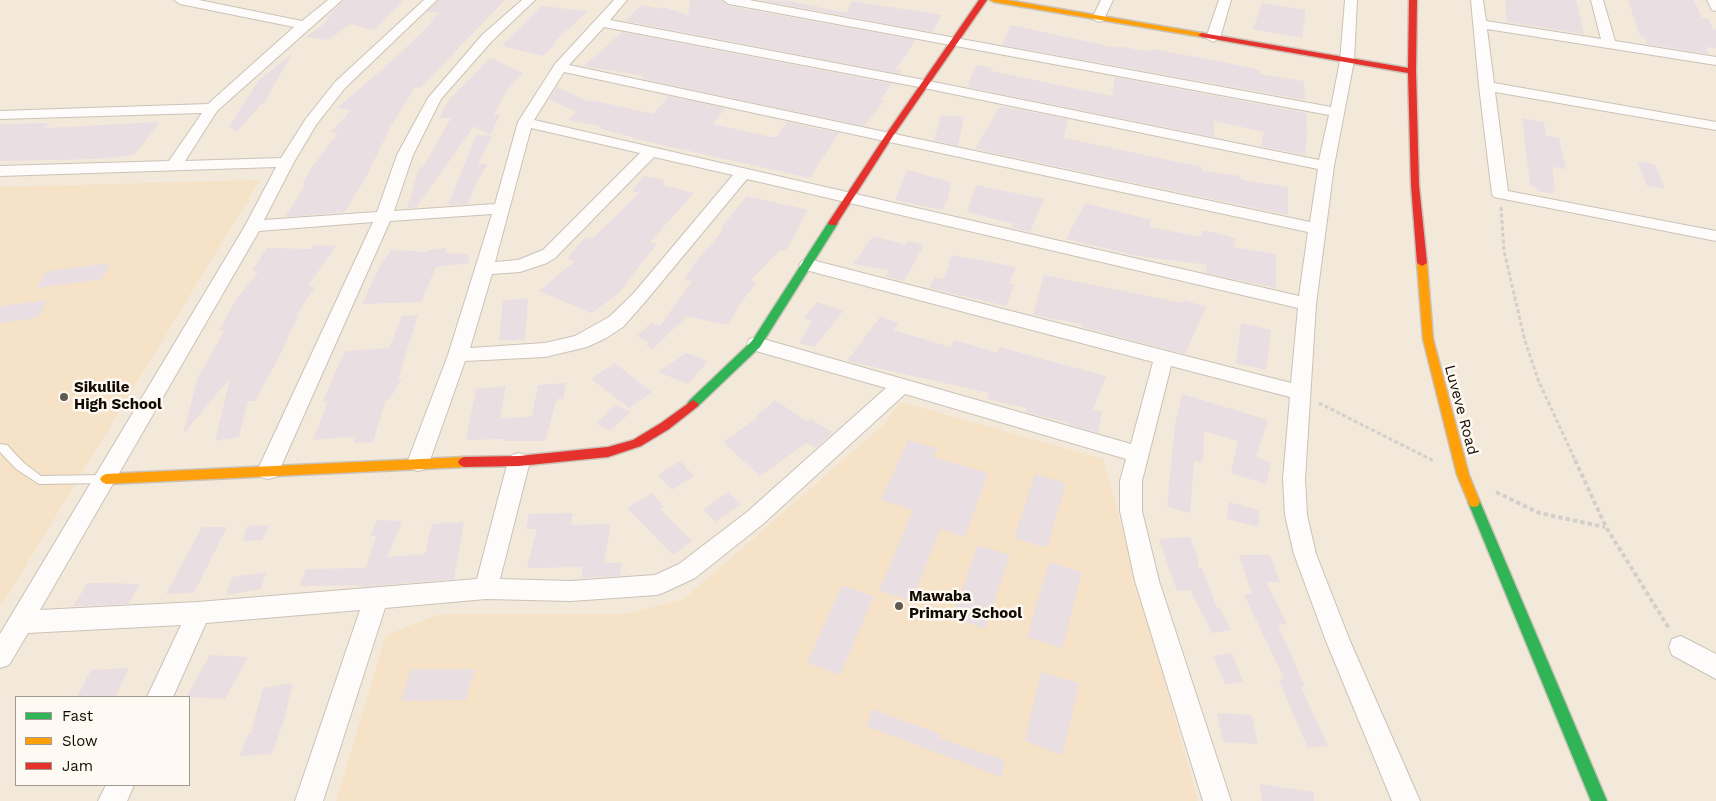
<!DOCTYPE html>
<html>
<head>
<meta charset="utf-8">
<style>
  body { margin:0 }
  #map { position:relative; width:1716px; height:801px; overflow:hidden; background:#f3e9db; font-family:"Work Sans",sans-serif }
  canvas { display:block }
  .legend { position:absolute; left:15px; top:696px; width:175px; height:90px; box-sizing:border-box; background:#fef9f3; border:1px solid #a09a93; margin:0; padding:6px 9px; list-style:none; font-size:15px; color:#130b03 }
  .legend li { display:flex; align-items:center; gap:10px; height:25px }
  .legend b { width:25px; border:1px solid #a09a93 }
</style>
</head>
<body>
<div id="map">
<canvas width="1716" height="801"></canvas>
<ul class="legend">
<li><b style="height:6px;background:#30b455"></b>Fast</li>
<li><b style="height:6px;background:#ff9f0a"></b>Slow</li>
<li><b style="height:6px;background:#e5322d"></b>Jam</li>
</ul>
</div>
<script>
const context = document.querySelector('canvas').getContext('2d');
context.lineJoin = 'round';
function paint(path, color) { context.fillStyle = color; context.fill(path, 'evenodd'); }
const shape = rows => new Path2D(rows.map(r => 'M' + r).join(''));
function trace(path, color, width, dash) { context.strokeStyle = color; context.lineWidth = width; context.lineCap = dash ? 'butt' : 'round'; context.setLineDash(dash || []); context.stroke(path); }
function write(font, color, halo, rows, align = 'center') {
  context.font = font + ' "Work Sans",sans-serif'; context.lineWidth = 5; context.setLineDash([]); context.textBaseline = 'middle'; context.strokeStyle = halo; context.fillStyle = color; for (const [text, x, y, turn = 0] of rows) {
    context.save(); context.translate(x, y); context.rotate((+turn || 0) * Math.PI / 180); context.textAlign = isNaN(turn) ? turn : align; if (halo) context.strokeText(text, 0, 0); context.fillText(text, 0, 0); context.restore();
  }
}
const built = shape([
  [260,180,0,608,0,187],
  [901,402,1103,459,1198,801,336,801,386,635,440,614,625,614,684,599,883,425]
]);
const building = shape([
  [344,0,404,0,374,30,350,24,328,40,306,37,331,18,326,18],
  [439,0,505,0,420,88,415,87,391,126,365,179,345,212,285,217,305,185,302,185,310,170,338,133,331,132,351,110,337,108,392,61,433,21,430,21,439,13,427,12],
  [690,0,721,0,729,6,916,40,896,69,902,70,900,74,625,21,641,5,660,9,663,7,688,15],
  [759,0,788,1,847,13,852,1,942,15,932,32],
  [1505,0,1576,0,1584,34,1507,22],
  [1628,0,1694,0,1702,18,1709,19,1713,29,1716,29,1716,48,1706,47,1708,54,1647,44,1645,37,1640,36],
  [1262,3,1306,10,1302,38,1253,29],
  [541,6,588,11,554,42,557,42,543,56,502,46],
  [1011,25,1117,48,1118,46,1151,52,1152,49,1223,62,1260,70,1259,74,1304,81,1305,100,1002,45],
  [622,32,892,84,880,100,884,101,864,126,642,79,644,76,584,66],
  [292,54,264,103,262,103,237,132,229,126,259,80],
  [490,58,523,73,506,91,494,115,500,115,490,135,474,126,416,208,407,208,419,168,423,167,451,118,439,118,449,100],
  [976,65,992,68,991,71,1112,96,1115,77,1306,113,1307,133,1305,155,1261,146,1264,132,1214,121,1214,137,967,87],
  [557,87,590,102,592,100,653,114,669,96,725,108,713,124,771,137,776,137,787,122,839,133,810,178,631,138,632,137,598,128,601,126,568,120,576,112,549,99],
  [1000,106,1068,119,1064,138,1202,167,1202,171,1240,176,1241,180,1288,187,1288,215,975,149],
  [941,115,964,117,958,146,934,140],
  [1522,118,1544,122,1546,136,1559,138,1566,169,1552,167,1555,190,1553,190,1553,194,1537,191,1536,187,1530,185],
  [160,122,134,155,97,159,0,161,0,124,50,123,45,128],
  [476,135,492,136,478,164,488,164,475,185,468,204,448,205],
  [1637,161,1655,164,1665,189,1647,186],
  [907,170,951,182,948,199,942,210,895,200],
  [644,176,665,180,662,185,694,193,650,242,657,244,617,295,591,313,539,291,575,261,567,259,585,237,592,239,639,193,632,191],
  [976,185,1044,199,1030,232,1011,227,1014,224,967,212],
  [747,196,808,210,786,251,780,250,751,280,757,282,736,309,738,309,727,325,687,316,652,350,646,345,649,342,637,336,652,322,660,326,692,281,684,280,694,264,721,233,723,225],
  [1085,203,1151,220,1149,227,1201,237,1203,230,1236,238,1233,247,1276,254,1276,288,1206,273,1207,265,1138,256,1066,239],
  [873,236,906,245,908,241,924,245,904,281,886,277,889,270,853,264],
  [313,245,336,246,308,286,315,287,297,314,299,314,279,357,255,401,248,401,239,437,215,441,230,378,183,434,198,377,225,330,219,331,235,301,259,271,252,271,267,248,311,249],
  [446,248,445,253,468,254,469,263,436,267,421,302,362,304,379,268,391,250,428,252,429,250],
  [952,255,1016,267,1009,283,1014,285,1006,306,929,288,935,277,944,279],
  [110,263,102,279,37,288,46,271],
  [1044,275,1183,303,1184,300,1206,307,1185,354,1081,327,1082,324,1033,315],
  [528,298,525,340,499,340,503,301],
  [47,300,38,318,0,323,0,306],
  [817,302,843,311,815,347,799,343,812,321,804,318],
  [418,315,398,379,402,379,389,400,386,399,373,442,353,443,356,436,313,440,328,401,323,401,345,351,389,348,402,316],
  [880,317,898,323,893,330,950,347,955,340,997,353,999,347,1106,376,1093,410,1102,412,1098,433,1070,425,1070,423,1025,412,1026,408,987,399,989,393,847,361],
  [1241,323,1271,330,1266,370,1236,363],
  [686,353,708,361,688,384,658,372],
  [615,363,652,392,629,408,591,379],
  [566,383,563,399,557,399,545,441,503,441,504,439,466,440,476,389,506,386,500,419,532,416,538,385],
  [1182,394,1268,420,1256,457,1271,462,1266,484,1231,473,1238,441,1204,431,1203,463,1194,461,1190,513,1167,507,1175,425],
  [775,400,808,422,810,419,833,432,816,448,806,443,760,476,723,442,757,418,755,417],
  [616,405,631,412,610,431,596,423],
  [908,440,937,448,933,457,988,473,965,537,940,529,912,601,879,591,913,510,881,500],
  [680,461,694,476,672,490,658,475],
  [1035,474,1066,483,1047,548,1014,538],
  [728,492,741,504,716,522,703,510],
  [652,493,664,507,660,509,692,541,673,555,627,508],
  [1229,502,1259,510,1258,527,1227,519],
  [573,513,571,525,611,524,604,563,622,563,620,576,581,578,583,567,527,568,537,529,526,529,529,514],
  [377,520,402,521,387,557,425,554,432,524,464,522,454,579,360,587,361,585,299,586,306,569,366,568,376,536,370,536],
  [269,525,262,540,243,541,247,526],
  [202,527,227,527,194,593,166,594],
  [1190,537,1198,558,1198,568,1202,568,1217,608,1219,607,1231,630,1212,633,1190,590,1177,591,1159,539],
  [978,545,1010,555,985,629,952,617],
  [1239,555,1270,555,1280,582,1266,582,1287,624,1278,625,1305,687,1301,687,1328,746,1308,748,1279,681,1284,678,1244,595,1252,594],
  [1049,562,1082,572,1062,648,1027,637],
  [266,572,261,589,226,595,232,577],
  [88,583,98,583,140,584,128,604,73,606],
  [842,585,874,596,840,675,807,663],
  [1232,653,1243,682,1225,684,1213,656],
  [210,655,248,657,225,699,186,697],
  [129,668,115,697,77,697,91,670],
  [411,669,475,669,466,700,401,701],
  [1041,672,1079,683,1063,755,1025,741],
  [293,683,283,723,272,754,240,756,248,734,251,734,263,688],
  [872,709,940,734,939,738,1005,760,1001,777,866,726],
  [1217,713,1252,715,1258,744,1223,742],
  [1260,784,1314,792,1314,801,1262,801]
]);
const pathFar1 = shape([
  [1501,207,1504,251,1525,341,1539,382,1576,462],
  [1319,403,1434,461]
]);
const path = shape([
  [1575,460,1606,527,1670,630],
  [1496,492,1539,513,1605,527]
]);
const lane = shape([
  [0,444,7,445,24,463,41,476,104,475,108,476,109,479,108,482,104,483,39,484,16,469,0,452,0,444]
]);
const street = shape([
  [174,0,199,0,302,21,328,0,342,0,217,111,185,161,281,158,305,120,335,82,424,0,437,0,345,88,316,125,294,162,264,220,377,212,397,155,428,98,482,35,522,0,535,0,492,41,441,99,413,155,394,211,495,204,518,122,555,64,614,0,627,0,610,20,924,80,1319,160,1329,115,729,4,723,0,749,0,1331,107,1340,61,1345,0,1357,0,1354,61,1334,166,1316,304,1305,479,1307,515,1316,554,1350,641,1420,801,1392,801,1326,641,1294,554,1285,515,1283,479,1290,397,1171,366,1142,481,1142,511,1159,581,1231,801,1203,801,1135,581,1120,511,1120,481,1126,459,905,394,763,524,695,578,665,592,657,595,571,601,486,599,385,608,323,801,295,801,360,610,206,623,173,697,147,697,181,625,28,633,9,665,0,668,0,634,245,226,276,167,0,176,0,166,169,161,202,113,0,119,0,111,208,104,294,27,180,4,174,0],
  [604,27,924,88,1318,169,1310,222,569,65,604,27],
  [564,72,1308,232,1299,296,534,120,564,72],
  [531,128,640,153,543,250,518,260,495,262,531,128],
  [654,157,733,175,633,294,609,317,575,336,545,343,470,348,492,274,520,272,547,263,555,258,654,157],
  [747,179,1298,308,1291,383,808,259,802,261,799,265,802,269,1153,362,1131,444,756,337,749,339,747,344,749,349,886,388,747,512,679,564,655,575,571,581,500,579,530,461,526,455,519,453,512,455,508,461,477,579,198,602,40,610,259,231,373,222,257,471,260,477,268,479,276,477,279,471,390,221,492,214,448,355,407,463,411,469,418,471,425,469,429,463,465,361,545,357,587,347,606,338,623,327,645,302,747,179],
  [1101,0,1113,0,1103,21,1098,22,1092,18,1101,0],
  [1219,0,1231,0,1220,38,1213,42,1206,38,1219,0],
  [1471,0,1483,0,1486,21,1601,39,1591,0,1603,0,1615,41,1716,57,1716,65,1487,29,1494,83,1716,122,1716,130,1495,92,1508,191,1716,231,1716,241,1494,197,1492,194,1479,86,1471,0],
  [1707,0,1716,0,1716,11,1712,10,1707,0],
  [1681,636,1716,654,1716,679,1672,655,1669,647,1672,639,1681,636],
  [106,785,134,785,127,801,98,801,106,785]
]);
const fast = shape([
  [833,220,838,223,760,347,697,407,689,407,687,404,689,401,752,341,828,223,833,220],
  [1474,497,1478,498,1480,502,1607,801,1591,801,1468,502,1470,498,1474,497]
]);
const slow = shape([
  [990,0,1007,0,1202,33,1206,35,1202,37,994,2,990,0],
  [1422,260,1427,263,1433,339,1469,475,1480,502,1478,506,1474,507,1470,506,1457,475,1423,339,1417,263,1422,260],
  [464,457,468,459,470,462,468,465,464,467,106,484,102,482,100,479,102,476,106,474,464,457]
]);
const jam = shape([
  [979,0,987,0,893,136,836,225,830,225,828,223,885,136,979,0],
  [1409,0,1417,0,1416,71,1419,185,1427,263,1422,266,1417,263,1411,185,1408,73,1202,37,1198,35,1202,33,1408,68,1409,0],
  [693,400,699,404,697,407,669,429,641,446,608,457,519,466,464,467,460,465,458,462,460,459,464,457,519,456,608,447,633,440,661,423,693,400]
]);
const markers = [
  [64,397,5,"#61594f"],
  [899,606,5,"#61594f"]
];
const poiNames = [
  ["Sikulile",74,388],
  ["High School",74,405],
  ["Mawaba",909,597],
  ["Primary School",909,614]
];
const streetNames = [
  ["Luveve Road",1461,410,75]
];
paint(built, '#f6e2c7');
paint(building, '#e9dee1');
trace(lane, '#cbc2b7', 2);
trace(street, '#cbc2b7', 2);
trace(fast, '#cbc2b7', 3);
trace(slow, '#cbc2b7', 3);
trace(jam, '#cbc2b7', 3);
trace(pathFar1, '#d3d0cc', 3, [4, 2.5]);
trace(path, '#d3d0cc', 4, [4.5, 3]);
paint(lane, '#fdfcfa');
paint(street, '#fdfcfa');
paint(fast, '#30b455');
paint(slow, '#ff9f0a');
paint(jam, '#e5322d');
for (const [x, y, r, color] of markers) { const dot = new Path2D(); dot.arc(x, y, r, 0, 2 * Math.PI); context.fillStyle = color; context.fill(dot); trace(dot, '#fef9f3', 2); }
write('bold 15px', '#130b03', '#fef9f3', poiNames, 'left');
write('15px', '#130b03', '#fef9f3', streetNames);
</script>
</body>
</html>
